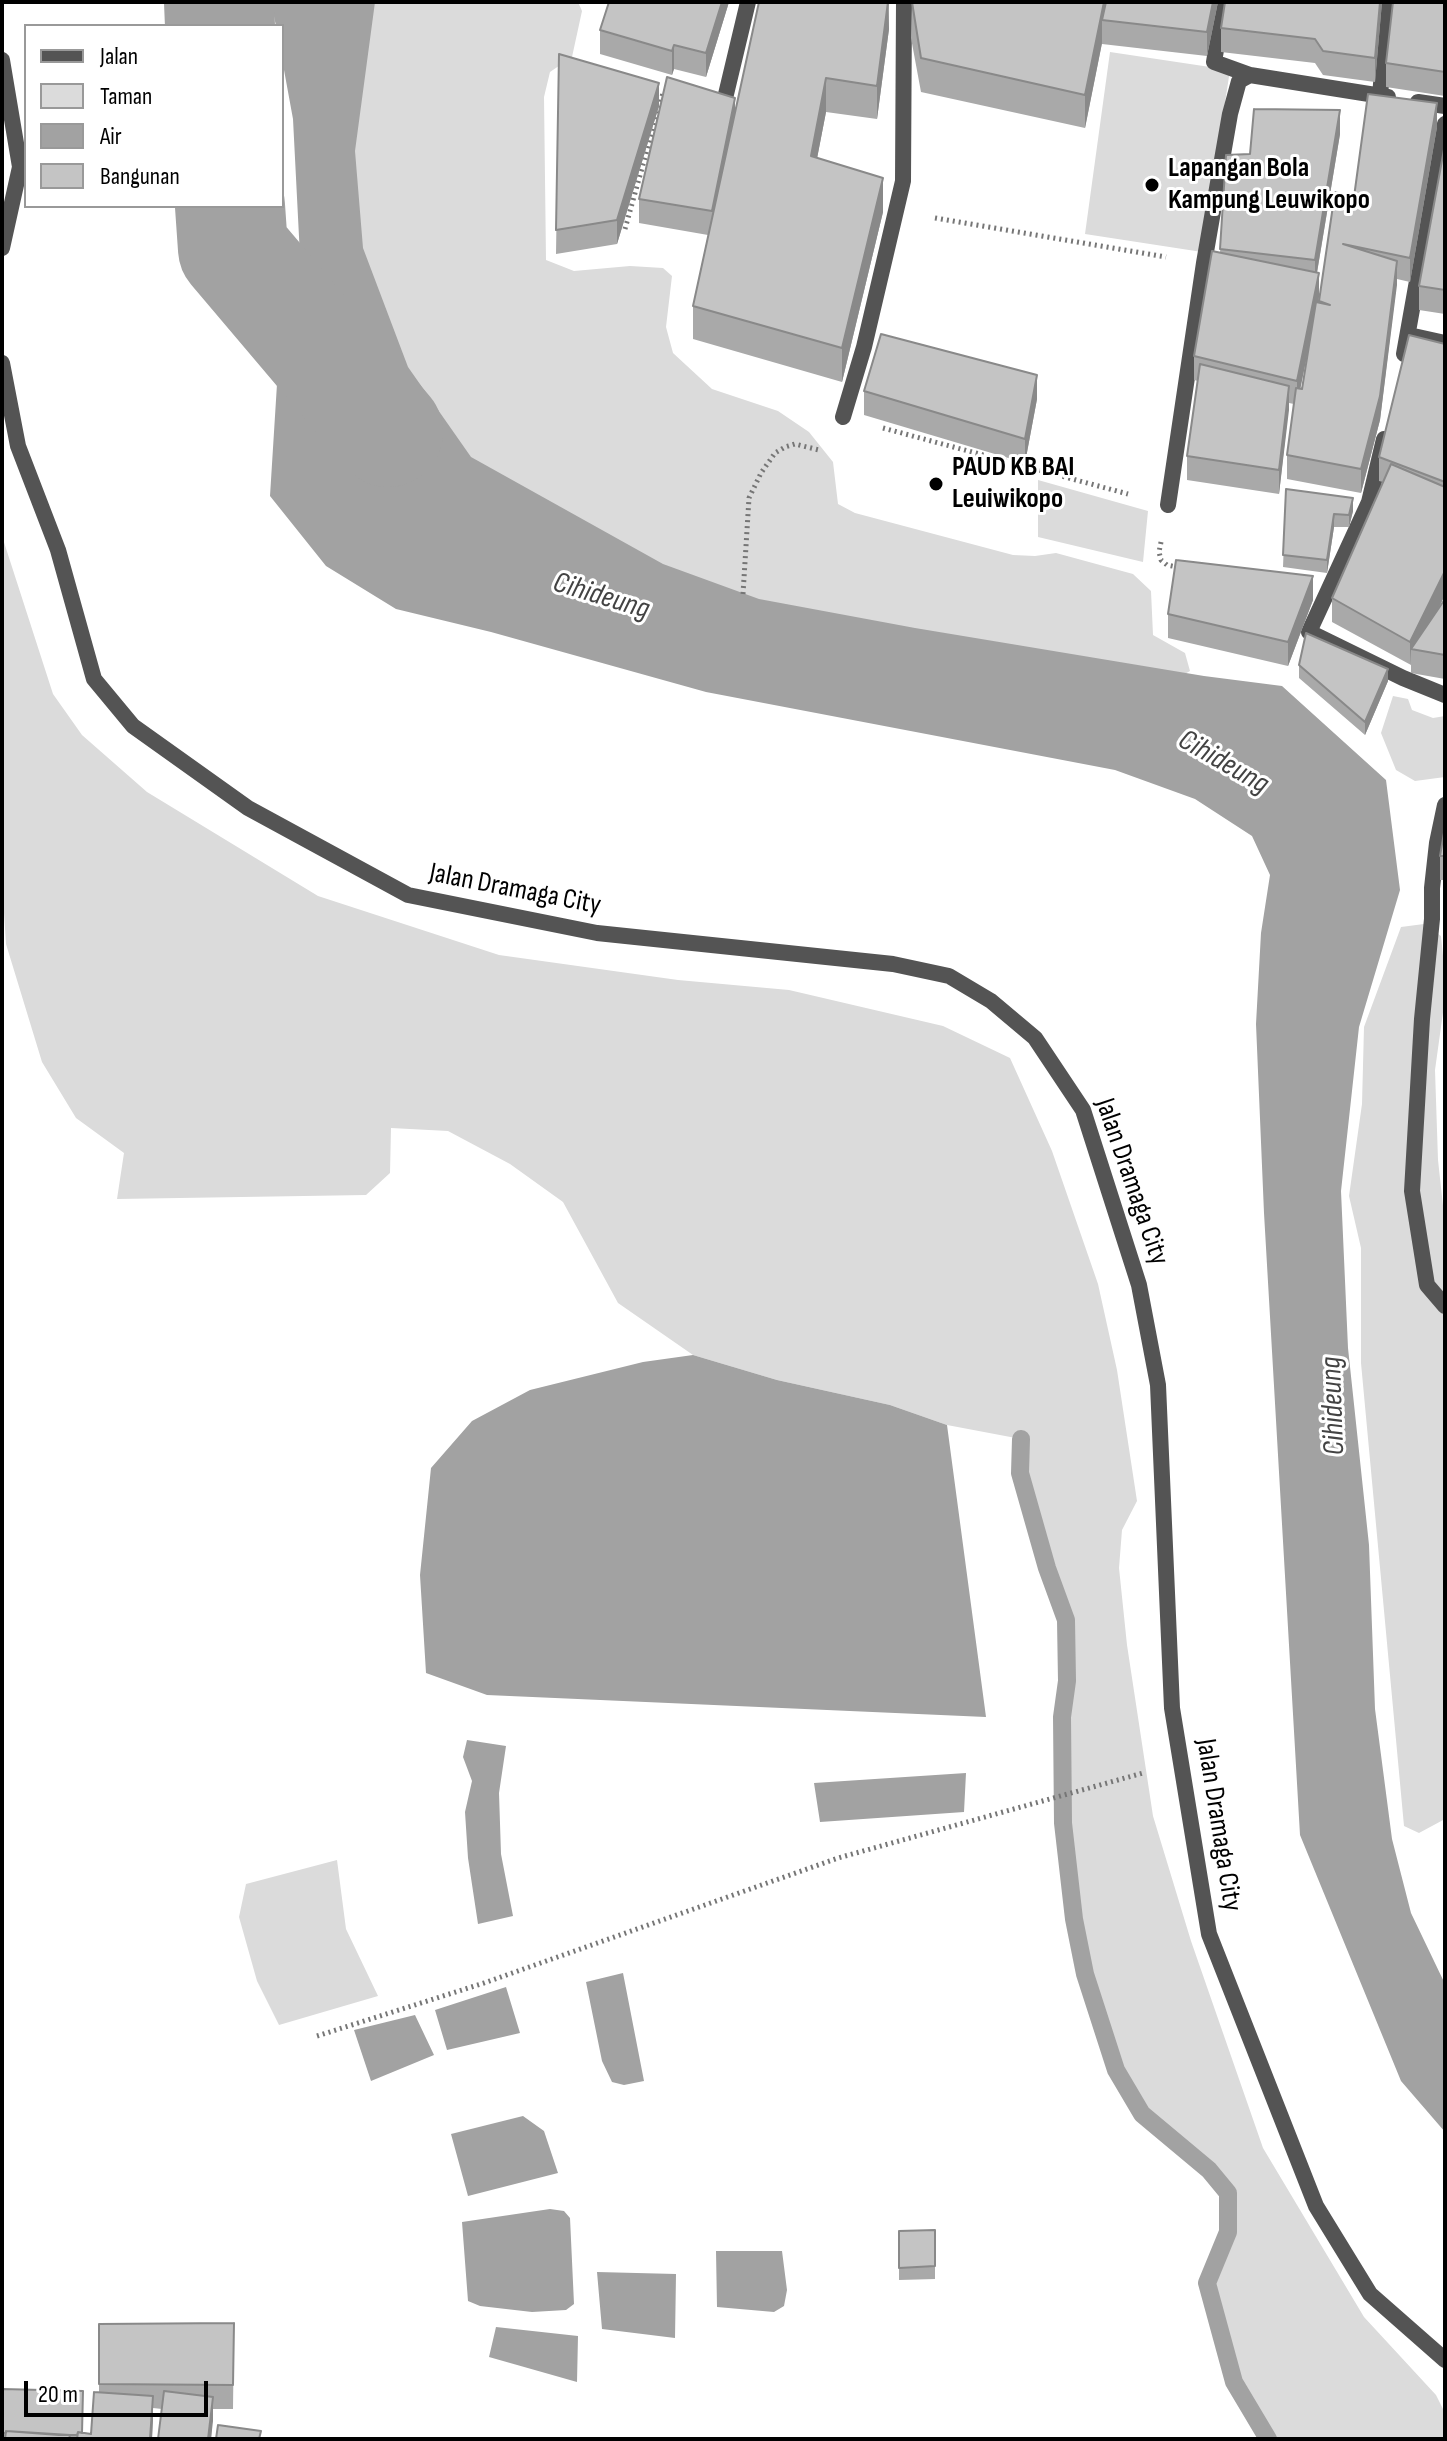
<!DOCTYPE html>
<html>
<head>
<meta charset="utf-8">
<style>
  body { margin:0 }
  #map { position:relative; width:1447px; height:2441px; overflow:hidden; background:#fff; font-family:"Sofia Sans Condensed",sans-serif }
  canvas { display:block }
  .frame { position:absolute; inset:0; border:4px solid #000; pointer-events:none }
  .legend { position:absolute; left:24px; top:24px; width:260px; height:184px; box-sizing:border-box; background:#fff; border:2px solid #999; margin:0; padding:10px 14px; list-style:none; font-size:24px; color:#000 }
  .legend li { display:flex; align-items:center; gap:16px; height:40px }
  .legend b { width:40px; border:2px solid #999 }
  .scale { position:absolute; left:24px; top:2381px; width:184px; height:36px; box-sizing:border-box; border:4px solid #000; border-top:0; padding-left:10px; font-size:24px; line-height:28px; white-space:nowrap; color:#000; -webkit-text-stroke:6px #fff; paint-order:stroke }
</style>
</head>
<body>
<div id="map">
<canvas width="1447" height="2441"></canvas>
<div class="frame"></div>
<ul class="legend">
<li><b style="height:10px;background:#545454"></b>Jalan</li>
<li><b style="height:22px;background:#dbdbdb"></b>Taman</li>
<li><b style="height:22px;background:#a2a2a2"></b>Air</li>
<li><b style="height:22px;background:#c4c4c4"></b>Bangunan</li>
</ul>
<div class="scale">20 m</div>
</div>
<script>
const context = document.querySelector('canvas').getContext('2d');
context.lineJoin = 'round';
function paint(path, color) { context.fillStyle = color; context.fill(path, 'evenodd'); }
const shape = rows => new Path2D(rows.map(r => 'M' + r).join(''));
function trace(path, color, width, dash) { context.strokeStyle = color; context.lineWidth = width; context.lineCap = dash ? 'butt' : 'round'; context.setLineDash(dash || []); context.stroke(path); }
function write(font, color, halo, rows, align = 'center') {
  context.font = font + ' "Sofia Sans Condensed",sans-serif'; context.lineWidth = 6; context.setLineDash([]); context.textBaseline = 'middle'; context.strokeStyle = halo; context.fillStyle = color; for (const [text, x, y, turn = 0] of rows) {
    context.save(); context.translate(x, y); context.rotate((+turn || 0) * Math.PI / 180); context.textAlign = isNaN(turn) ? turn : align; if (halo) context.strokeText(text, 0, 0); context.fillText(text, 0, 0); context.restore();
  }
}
const green = shape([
  [364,2,578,2,582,11,572,57,550,72,544,97,546,260,574,271,630,266,663,268,672,276,666,327,673,353,712,389,778,411,809,432,833,462,838,504,855,513,1013,555,1035,556,1056,553,1133,574,1151,591,1153,635,1185,653,1190,671,1144,697,488,536,337,243],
  [1110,52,1230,70,1202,252,1085,234],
  [1038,480,1148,511,1143,562,1038,537],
  [2,536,53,694,82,735,147,792,318,896,499,955,678,980,789,990,943,1026,1010,1058,1052,1151,1098,1284,1117,1370,1137,1501,1122,1530,1119,1568,1127,1645,1153,1816,1191,1941,1263,2148,1364,2317,1436,2395,1445,2413,1445,2439,1268,2439,1234,2382,1207,2283,1228,2232,1227,2193,1209,2170,1142,2114,1116,2070,1085,1974,1074,1919,1063,1823,1062,1717,1067,1681,1066,1620,1020,1473,1021,1439,947,1425,890,1405,777,1380,693,1355,618,1303,563,1202,510,1164,448,1131,391,1128,390,1173,366,1195,117,1199,124,1153,76,1118,42,1062,6,944,2,882],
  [1393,696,1408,699,1412,710,1433,718,1445,716,1445,777,1415,781,1396,770,1381,733],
  [1424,924,1441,936,1445,976,1445,998,1435,1070,1438,1160,1445,1224,1445,1616,1443,1619,1445,1637,1445,1819,1419,1833,1404,1826,1361,1363,1361,1248,1349,1196,1362,1104,1364,1027,1401,927],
  [337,1860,346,1929,378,1996,279,2025,257,1981,239,1917,246,1884]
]);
const water = shape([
  [271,2,375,2,355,151,363,248,408,367,471,457,663,564,759,599,915,628,1204,676,1282,686,1386,780,1400,890,1359,1027,1341,1191,1348,1348,1369,1545,1375,1709,1392,1839,1411,1913,1445,1984,1445,2132,1401,2081,1300,1835,1264,1213,1256,1024,1261,933,1270,875,1252,836,1195,799,1115,770,706,692,491,632,396,609,326,566,270,496,279,352,301,276,293,119,282,59,282,26,276,26],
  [693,1355,777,1380,890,1405,947,1425,986,1717,487,1695,426,1673,420,1575,431,1468,472,1421,530,1390,643,1362],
  [467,1740,506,1746,499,1793,501,1854,513,1916,478,1924,468,1858,465,1812,472,1781,463,1757],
  [966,1773,964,1812,820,1822,814,1783],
  [623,1973,644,2081,624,2085,612,2082,602,2061,586,1982],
  [506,1987,520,2033,447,2050,435,2010],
  [415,2015,434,2055,371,2081,354,2030],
  [523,2116,544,2131,558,2173,468,2196,451,2134],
  [550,2209,564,2211,570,2218,574,2304,566,2310,532,2312,480,2306,468,2301,462,2222],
  [716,2251,782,2251,787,2290,784,2306,774,2312,717,2307],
  [597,2272,676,2274,675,2338,602,2329],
  [496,2327,578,2336,577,2382,489,2357]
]);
const stream = shape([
  [1021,1439,1020,1473,1047,1568,1066,1620,1067,1681,1062,1717,1063,1823,1074,1919,1085,1974,1116,2070,1142,2114,1209,2170,1228,2193,1228,2232,1207,2283,1234,2382,1268,2439]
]);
const river = shape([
  [219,2,220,26],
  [230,206,233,249,388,432]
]);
const path = shape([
  [935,218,1166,257],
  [625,229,663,93],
  [883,428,1128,494],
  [1161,542,1159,552,1161,560,1167,565,1182,568],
  [743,594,749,498,761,473,775,453,785,447,795,444,819,450],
  [317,2036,484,1983,838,1858,1143,1773]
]);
const street = shape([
  [1224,2,1214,62,1250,75],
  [2,60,20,167,2,248],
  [1380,96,1388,2],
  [1418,102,1445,106],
  [722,111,748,2],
  [1409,335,1445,343],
  [1404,354,1445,124],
  [2,363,18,446,58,550,94,679,133,726,248,808,408,895,597,933,893,964,949,976,991,1001,1035,1038,1083,1110,1139,1285,1158,1385,1172,1708,1209,1934,1316,2206,1370,2294,1445,2360],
  [843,417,864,347,903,181,904,2],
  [1384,439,1369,502,1309,632,1403,678,1445,695],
  [1168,505,1204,263,1230,114,1239,81,1250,75,1388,97],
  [1445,805,1437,843,1432,888,1432,919,1422,1019,1412,1191,1427,1285,1445,1306]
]);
const wall = shape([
  [729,2,706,77,674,69,672,75,600,54,600,30],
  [889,2,889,29,877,119,826,112,817,158,883,212,842,382,693,339,693,306,708,235,639,223,639,199,735,110],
  [912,2,1218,2,1207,56,1102,44,1102,43,1085,128,921,92,911,38],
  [1382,2,1375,82,1323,75,1315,63,1221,52,1221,28],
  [1445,2,1445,96,1386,87,1386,63],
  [559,54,659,106,617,244,556,254],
  [1437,127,1410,282,1397,279,1380,420,1361,493,1287,479,1287,455,1294,404,1289,403,1279,494,1187,480,1187,456,1198,381,1194,380,1194,356,1220,253,1226,155,1250,154,1340,134,1317,273,1319,303,1335,192,1354,197],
  [1309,345,1302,389,1300,389],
  [1445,144,1445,314,1419,310,1419,286],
  [1445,344,1445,595,1438,609,1445,599,1445,679,1411,673,1411,665,1332,622,1332,598,1383,482,1379,481,1379,457],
  [864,391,1037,399,1025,463,864,415],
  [1286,489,1353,511,1349,527,1334,527,1327,573,1283,567],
  [1313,600,1288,666,1168,638,1168,614],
  [1299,665,1388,681,1365,735,1299,678],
  [1445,827,1445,880,1440,880,1440,856],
  [935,2230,935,2279,899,2280,899,2231],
  [234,2323,233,2409,213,2409,211,2439,158,2439,162,2409,153,2408,152,2439,2,2439,2,2389,83,2433,91,2434,99,2392,99,2324]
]);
const shadedWall = shape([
  [722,2,729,2,706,77,706,53],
  [888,2,889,29,877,119,877,86],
  [1104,2,1111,2,1102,20,1102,43,1085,128,1085,95],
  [1213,2,1218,2,1207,56,1207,32],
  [1380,2,1382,2,1375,82,1375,58],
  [674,45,674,69,672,75,672,51],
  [826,78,826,112,811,190,811,156],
  [659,83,659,106,617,244,617,220],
  [735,98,735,122,712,211],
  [1437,103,1437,127,1410,282,1410,258],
  [1340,110,1340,134,1315,284,1315,260],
  [883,178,883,212,842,382,842,348],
  [1397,261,1397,285,1380,420,1361,493,1361,469],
  [1319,273,1319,297,1297,405,1297,381],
  [1037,375,1037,399,1025,463,1025,439],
  [1289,386,1289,410,1279,494,1279,470],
  [1353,498,1353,511,1349,527,1349,515],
  [1334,514,1334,527,1327,573,1327,560],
  [1445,571,1445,595,1418,650,1411,649,1410,666,1410,642],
  [1313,576,1313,600,1288,666,1288,642],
  [1388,669,1388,681,1365,735,1365,722],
  [153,2396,153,2420,152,2439,150,2439],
  [213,2397,213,2421,211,2439,208,2439]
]);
const building = shape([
  [609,2,722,2,706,53,674,45,672,51,600,30,609,2],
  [759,2,888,2,877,86,826,78,811,156,883,178,842,348,693,306,759,2],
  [912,2,1104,2,1085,95,921,58,912,2],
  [1106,2,1213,2,1207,32,1102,20,1106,2],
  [1225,2,1380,2,1375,58,1323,51,1315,39,1221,28,1225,2],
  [1393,2,1445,2,1445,72,1386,63,1393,2],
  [559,54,659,83,617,220,556,230,559,54],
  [667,77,735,98,712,211,639,199,667,77],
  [1368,94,1437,103,1410,258,1343,244,1397,261,1380,396,1361,469,1287,455,1296,388,1302,389,1316,302,1330,305,1319,301,1335,192,1354,197,1368,94],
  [1254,109,1340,110,1315,260,1220,249,1226,155,1250,154,1254,109],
  [1445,144,1445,290,1419,286,1445,144],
  [1212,251,1319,273,1297,381,1194,356,1212,251],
  [881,334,1037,375,1025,439,864,391,881,334],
  [1409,335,1445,344,1445,482,1379,457,1409,335],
  [1200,364,1289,386,1279,470,1187,456,1200,364],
  [1391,464,1445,487,1445,571,1410,642,1332,598,1391,464],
  [1286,489,1353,498,1349,515,1334,514,1327,560,1283,555,1286,489],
  [1176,560,1313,576,1288,642,1168,614,1176,560],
  [1445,599,1445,655,1411,649,1445,599],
  [1306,633,1388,669,1365,722,1299,665,1306,633],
  [1445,827,1445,856,1440,856,1445,827],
  [935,2230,935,2266,899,2268,899,2231,935,2230],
  [234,2323,233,2385,99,2384,99,2324,234,2323],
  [2,2389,83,2391,82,2433,78,2432,77,2435,59,2435,6,2431,6,2433,2,2433,2,2389],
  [164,2391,213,2397,208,2439,158,2439,164,2391],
  [94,2392,153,2396,150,2439,77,2439,78,2432,91,2434,94,2392],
  [218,2425,261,2431,259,2439,216,2439,218,2425],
  [6,2431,70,2435,69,2439,5,2439,6,2431]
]);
const markers = [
  [1152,185,8,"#000"],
  [936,484,8,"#000"]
];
const poiNames = [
  ["Lapangan Bola",1168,169],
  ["Kampung Leuwikopo",1168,201],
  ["PAUD KB BAI",952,468],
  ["Leuiwikopo",952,500]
];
const streetNames = [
  ["Jalan Dramaga City",515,890,11],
  ["Jalan Dramaga City",1131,1182,71],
  ["Jalan Dramaga City",1218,1825,81]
];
const waterNames = [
  ["Cihideung",601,597,17],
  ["Cihideung",1223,763,30],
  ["Cihideung",1334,1406,-92]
];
paint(green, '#dbdbdb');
paint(water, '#a2a2a2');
trace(stream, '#a2a2a2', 18);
trace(river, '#a2a2a2', 110);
trace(path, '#767676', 5, [2, 4]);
trace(street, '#545454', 16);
paint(wall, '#a9a9a9');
paint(shadedWall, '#898989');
paint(building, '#c4c4c4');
trace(building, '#898989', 2);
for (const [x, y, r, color] of markers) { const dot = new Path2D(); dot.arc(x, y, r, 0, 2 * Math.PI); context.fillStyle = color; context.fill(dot); trace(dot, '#fff', 3); }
write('bold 28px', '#000', '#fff', poiNames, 'left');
write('28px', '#000', '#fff', streetNames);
write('italic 30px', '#434343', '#fff', waterNames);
</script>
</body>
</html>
